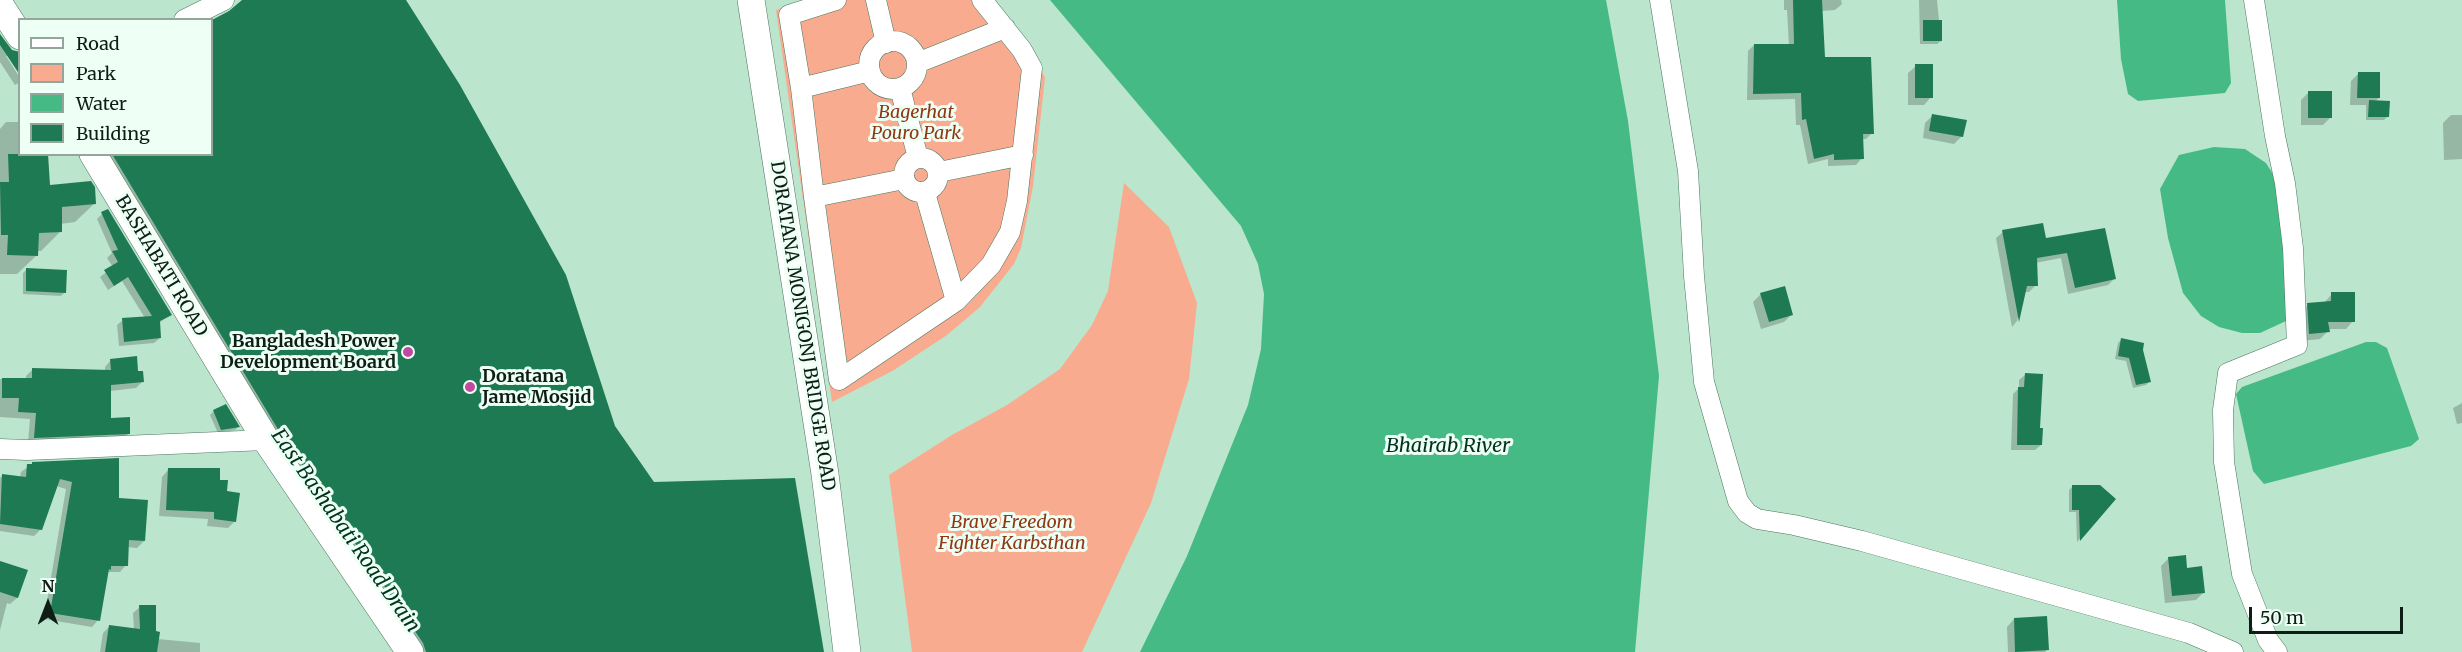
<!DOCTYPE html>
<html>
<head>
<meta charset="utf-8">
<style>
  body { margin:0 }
  #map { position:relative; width:2462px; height:652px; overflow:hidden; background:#bbe5cd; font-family:Merriweather,serif }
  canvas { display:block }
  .legend { position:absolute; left:18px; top:18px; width:195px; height:138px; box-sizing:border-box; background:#eefff5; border:2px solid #94a59c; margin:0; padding:8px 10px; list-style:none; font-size:18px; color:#0e1e16 }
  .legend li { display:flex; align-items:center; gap:12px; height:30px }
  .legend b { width:30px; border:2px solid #94a59c }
  .north { position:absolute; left:18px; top:574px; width:60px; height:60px; -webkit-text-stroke:4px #eefff5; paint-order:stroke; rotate:0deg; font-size:16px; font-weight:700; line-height:24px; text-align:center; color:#0e1e16 }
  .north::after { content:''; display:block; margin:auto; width:21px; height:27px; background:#0e1e16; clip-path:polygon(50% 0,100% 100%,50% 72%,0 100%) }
  .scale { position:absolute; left:2249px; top:607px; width:154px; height:27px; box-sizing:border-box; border:3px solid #0e1e16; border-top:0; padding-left:8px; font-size:18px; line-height:21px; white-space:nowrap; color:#0e1e16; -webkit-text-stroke:4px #eefff5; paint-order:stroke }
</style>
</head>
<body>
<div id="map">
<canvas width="2462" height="652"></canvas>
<ul class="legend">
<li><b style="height:8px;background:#fff"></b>Road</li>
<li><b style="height:16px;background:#f8ab8f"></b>Park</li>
<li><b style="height:16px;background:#46ba85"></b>Water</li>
<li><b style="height:16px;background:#1e7a53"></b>Building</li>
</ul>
<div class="north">N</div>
<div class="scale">50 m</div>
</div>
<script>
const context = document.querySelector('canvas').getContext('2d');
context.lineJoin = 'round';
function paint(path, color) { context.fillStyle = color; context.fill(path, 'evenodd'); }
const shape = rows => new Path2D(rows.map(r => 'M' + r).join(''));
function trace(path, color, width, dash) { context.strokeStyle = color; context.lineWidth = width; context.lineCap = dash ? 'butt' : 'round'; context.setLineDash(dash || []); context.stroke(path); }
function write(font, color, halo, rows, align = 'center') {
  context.font = font + ' Merriweather,serif'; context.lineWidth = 6; context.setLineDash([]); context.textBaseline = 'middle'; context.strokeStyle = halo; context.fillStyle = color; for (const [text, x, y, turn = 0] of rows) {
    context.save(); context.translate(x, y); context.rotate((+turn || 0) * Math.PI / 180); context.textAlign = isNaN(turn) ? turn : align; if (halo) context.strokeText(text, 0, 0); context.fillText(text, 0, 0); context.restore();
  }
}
const green = shape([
  [807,0,992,0,1013,24,1042,71,1045,78,1033,186,1021,248,1014,264,980,307,947,335,894,370,832,402,776,10],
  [1124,183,1169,227,1197,303,1189,379,1151,503,1082,652,912,652,889,475,952,435,1007,405,1060,369,1092,325,1108,291]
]);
const water = shape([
  [1050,0,1606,0,1628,121,1659,376,1635,652,1140,652,1187,556,1248,405,1261,349,1264,294,1258,264,1241,226],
  [2117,0,2225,0,2231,83,2225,93,2138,101,2128,94,2121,59],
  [2214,147,2245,149,2266,163,2278,182,2293,278,2286,321,2260,333,2242,333,2219,327,2201,316,2183,293,2168,238,2160,189,2179,155],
  [2366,342,2376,342,2387,348,2419,439,2411,446,2264,484,2253,471,2236,394,2242,387]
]);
const shadow = shape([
  [245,0,404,0,614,426,654,484,823,652,397,652,87,165,76,154,212,154,212,21,227,13],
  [1784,0,1841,0,1842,4,1835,10,1821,11,1823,59,1872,133,1866,139,1862,139,1862,158,1856,165,1828,166,1828,159,1808,164,1800,125,1796,125,1795,99,1747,100,1748,51,1754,45,1789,46,1787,10,1784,10],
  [1919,0,1937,0,1941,41,1937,44,1920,44],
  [0,37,9,56,6,56,20,78,20,82,15,85,0,62],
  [1916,66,1931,97,1924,105,1908,105,1908,73],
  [2358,74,2379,98,2375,101,2388,116,2384,120,2366,120,2366,105,2350,105,2351,81],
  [2309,92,2331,117,2323,125,2301,125,2301,100],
  [1933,115,1962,136,1954,144,1923,138,1925,123],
  [2451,115,2462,115,2462,159,2444,160,2443,123],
  [6,122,20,122,20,154,49,186,95,203,75,222,60,224,60,232,41,251,37,251,37,255,17,274,0,274,0,129],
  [102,214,170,315,159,323,160,338,154,343,119,346,117,325,123,320,145,318,122,281,108,290,100,277,113,267,107,258,112,253,97,219],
  [2003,232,2044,240,2115,278,2108,285,2068,294,2061,258,2035,263,2036,285,2029,292,2024,292,2017,321,2012,327,1996,238],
  [26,270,65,292,61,296,23,294,23,273],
  [1761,294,1791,315,1784,322,1761,329,1753,302],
  [2332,294,2353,321,2346,329,2328,329,2328,331,2320,339,2301,341,2300,313,2308,305,2324,303],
  [2121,340,2142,350,2150,381,2146,385,2133,388,2126,361,2115,359,2118,343],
  [111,360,137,372,142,382,136,388,110,391,110,419,129,433,122,440,28,443,30,419,0,417,0,379,26,379,26,376,33,369,105,372,105,367],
  [2025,375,2041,445,2035,450,2011,450,2013,394,2019,388,2019,380],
  [2462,403,2462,423,2457,424,2453,408],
  [214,411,238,427,235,430,218,433,210,415],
  [33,463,117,499,144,541,137,548,127,547,126,565,120,572,107,572,98,620,92,627,44,619,66,489,56,486,41,529,34,536,0,531,0,478,2,476,20,478,21,472],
  [169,469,219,482,226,493,235,521,228,528,207,526,208,519,159,516,162,477],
  [2072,487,2114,499,2077,542,2076,512,2069,512,2069,490],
  [2169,558,2186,569,2204,592,2196,600,2165,603,2161,566],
  [0,563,26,571,17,598,10,604,7,603,0,630],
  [140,607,158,639,200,643,200,652,100,652,103,633,109,627,134,630,133,613],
  [2014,619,2047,650,2045,652,2008,652,2007,627]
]);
const building = shape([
  [242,0,406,0,460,85,566,275,615,426,654,482,795,478,824,652,426,652,423,643,279,431,112,154,212,154,212,20,229,11],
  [1793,0,1822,0,1825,57,1871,57,1874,134,1863,134,1864,159,1834,160,1834,154,1814,159,1806,119,1802,120,1801,93,1753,94,1754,44,1794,44],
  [1923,20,1942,20,1942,41,1923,41],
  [0,34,12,50,20,52,20,75,0,45],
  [1915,64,1933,64,1933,98,1915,98],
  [2358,72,2380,72,2380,98,2357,98],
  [2308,91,2332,91,2332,118,2308,118],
  [2369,100,2390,101,2389,117,2368,117],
  [1932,114,1967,120,1963,137,1929,131],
  [8,154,48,154,50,185,91,181,95,187,96,204,62,207,62,232,39,233,38,256,7,255,8,235,1,235,0,182,9,182],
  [108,209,172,315,160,321,161,338,124,342,122,318,152,316,128,277,114,286,104,270,118,262,112,251,118,250,101,212],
  [2043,223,2046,238,2105,228,2116,279,2075,288,2067,253,2037,258,2038,286,2027,286,2019,322,2002,230],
  [26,268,67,270,66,293,26,291],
  [1785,286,1793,315,1769,322,1760,293],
  [2331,292,2355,292,2355,322,2328,322,2330,332,2309,334,2307,303,2331,301],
  [2121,338,2144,343,2143,350,2151,382,2136,385,2129,358,2118,356],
  [137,356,138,371,143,371,144,382,111,385,111,418,130,417,130,434,34,438,36,413,18,412,19,398,2,398,2,378,32,378,32,368,111,370,110,359],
  [2025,373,2043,374,2040,428,2043,428,2042,445,2017,445,2018,387,2024,387],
  [226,404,240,427,221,430,213,410],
  [119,458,119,498,148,500,145,541,129,540,128,566,111,566,111,570,109,569,100,621,50,613,72,482,60,479,42,530,0,524,2,474,26,477,27,464,32,464,32,462],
  [168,468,220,468,220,480,228,480,227,491,240,493,236,522,214,519,214,512,166,510],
  [2072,485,2100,485,2116,499,2080,541,2079,510,2072,510],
  [2186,555,2187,568,2202,566,2205,593,2172,596,2168,557],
  [0,561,28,570,18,598,0,592],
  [139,605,156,605,156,631,160,632,157,652,105,652,109,625,140,629],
  [2047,616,2049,650,2015,652,2014,618]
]);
const street = shape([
  [836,0,789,15,801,88,814,197,839,380,956,301,991,265,1010,232,1017,201,1032,68,1022,50,982,0],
  [876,0,886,43],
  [1660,0,1688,171,1694,276,1704,382,1738,501,1747,513,1757,519,1794,525,1862,541,2189,633,2233,652],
  [2254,0,2275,136,2285,183,2293,248,2297,345,2228,373,2223,410,2224,462,2242,574,2268,640,2277,652],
  [184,20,224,0],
  '869 65a24 24 0 1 1 48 0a24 24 0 1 1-48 0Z',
  [917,63,1005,28],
  [801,88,870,71],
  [900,88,918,158],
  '904 175a17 17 0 1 1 34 0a17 17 0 1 1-34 0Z',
  [939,172,1023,155],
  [925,193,956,301],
  [814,197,904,179],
  [0,449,27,450,266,440]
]);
const secondary = shape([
  [751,0,825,474,847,652],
  [0,5,20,36],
  [93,154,266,440,410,652]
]);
const markers = [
  [408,352,6,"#c14a9f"],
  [470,387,6,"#c14a9f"]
];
const parkNames = [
  ["Bagerhat",916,113],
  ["Pouro Park",916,134],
  ["Brave Freedom",1012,523],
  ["Fighter Karbsthan",1012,544]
];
const streetNames = [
  ["BASHABATI ROAD",161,266,59],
  ["DORATANA MONIGONJ BRIDGE ROAD",802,326,81]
];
const poiNames = [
  ["Bangladesh Power",396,342],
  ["Development Board",396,363],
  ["Doratana",482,377,"left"],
  ["Jame Mosjid",482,398,"left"]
];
const waterNames = [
  ["Bhairab River",1448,446],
  ["East Bashabati Road Drain",345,531,55]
];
paint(green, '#f8ab8f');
paint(water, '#46ba85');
paint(shadow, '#0003');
paint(building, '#1e7a53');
trace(street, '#4e7560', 21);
trace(secondary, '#4e7560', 28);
trace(street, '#fff', 20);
trace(secondary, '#fff', 27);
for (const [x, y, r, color] of markers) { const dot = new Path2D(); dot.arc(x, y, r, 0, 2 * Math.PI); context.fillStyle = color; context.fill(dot); trace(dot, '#eefff5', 2); }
write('italic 18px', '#903713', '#eefff5', parkNames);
write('18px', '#0e1e16', '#eefff5', streetNames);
write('bold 18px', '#0e1e16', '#eefff5', poiNames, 'right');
write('italic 20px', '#00331e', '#eefff5', waterNames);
</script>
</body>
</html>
